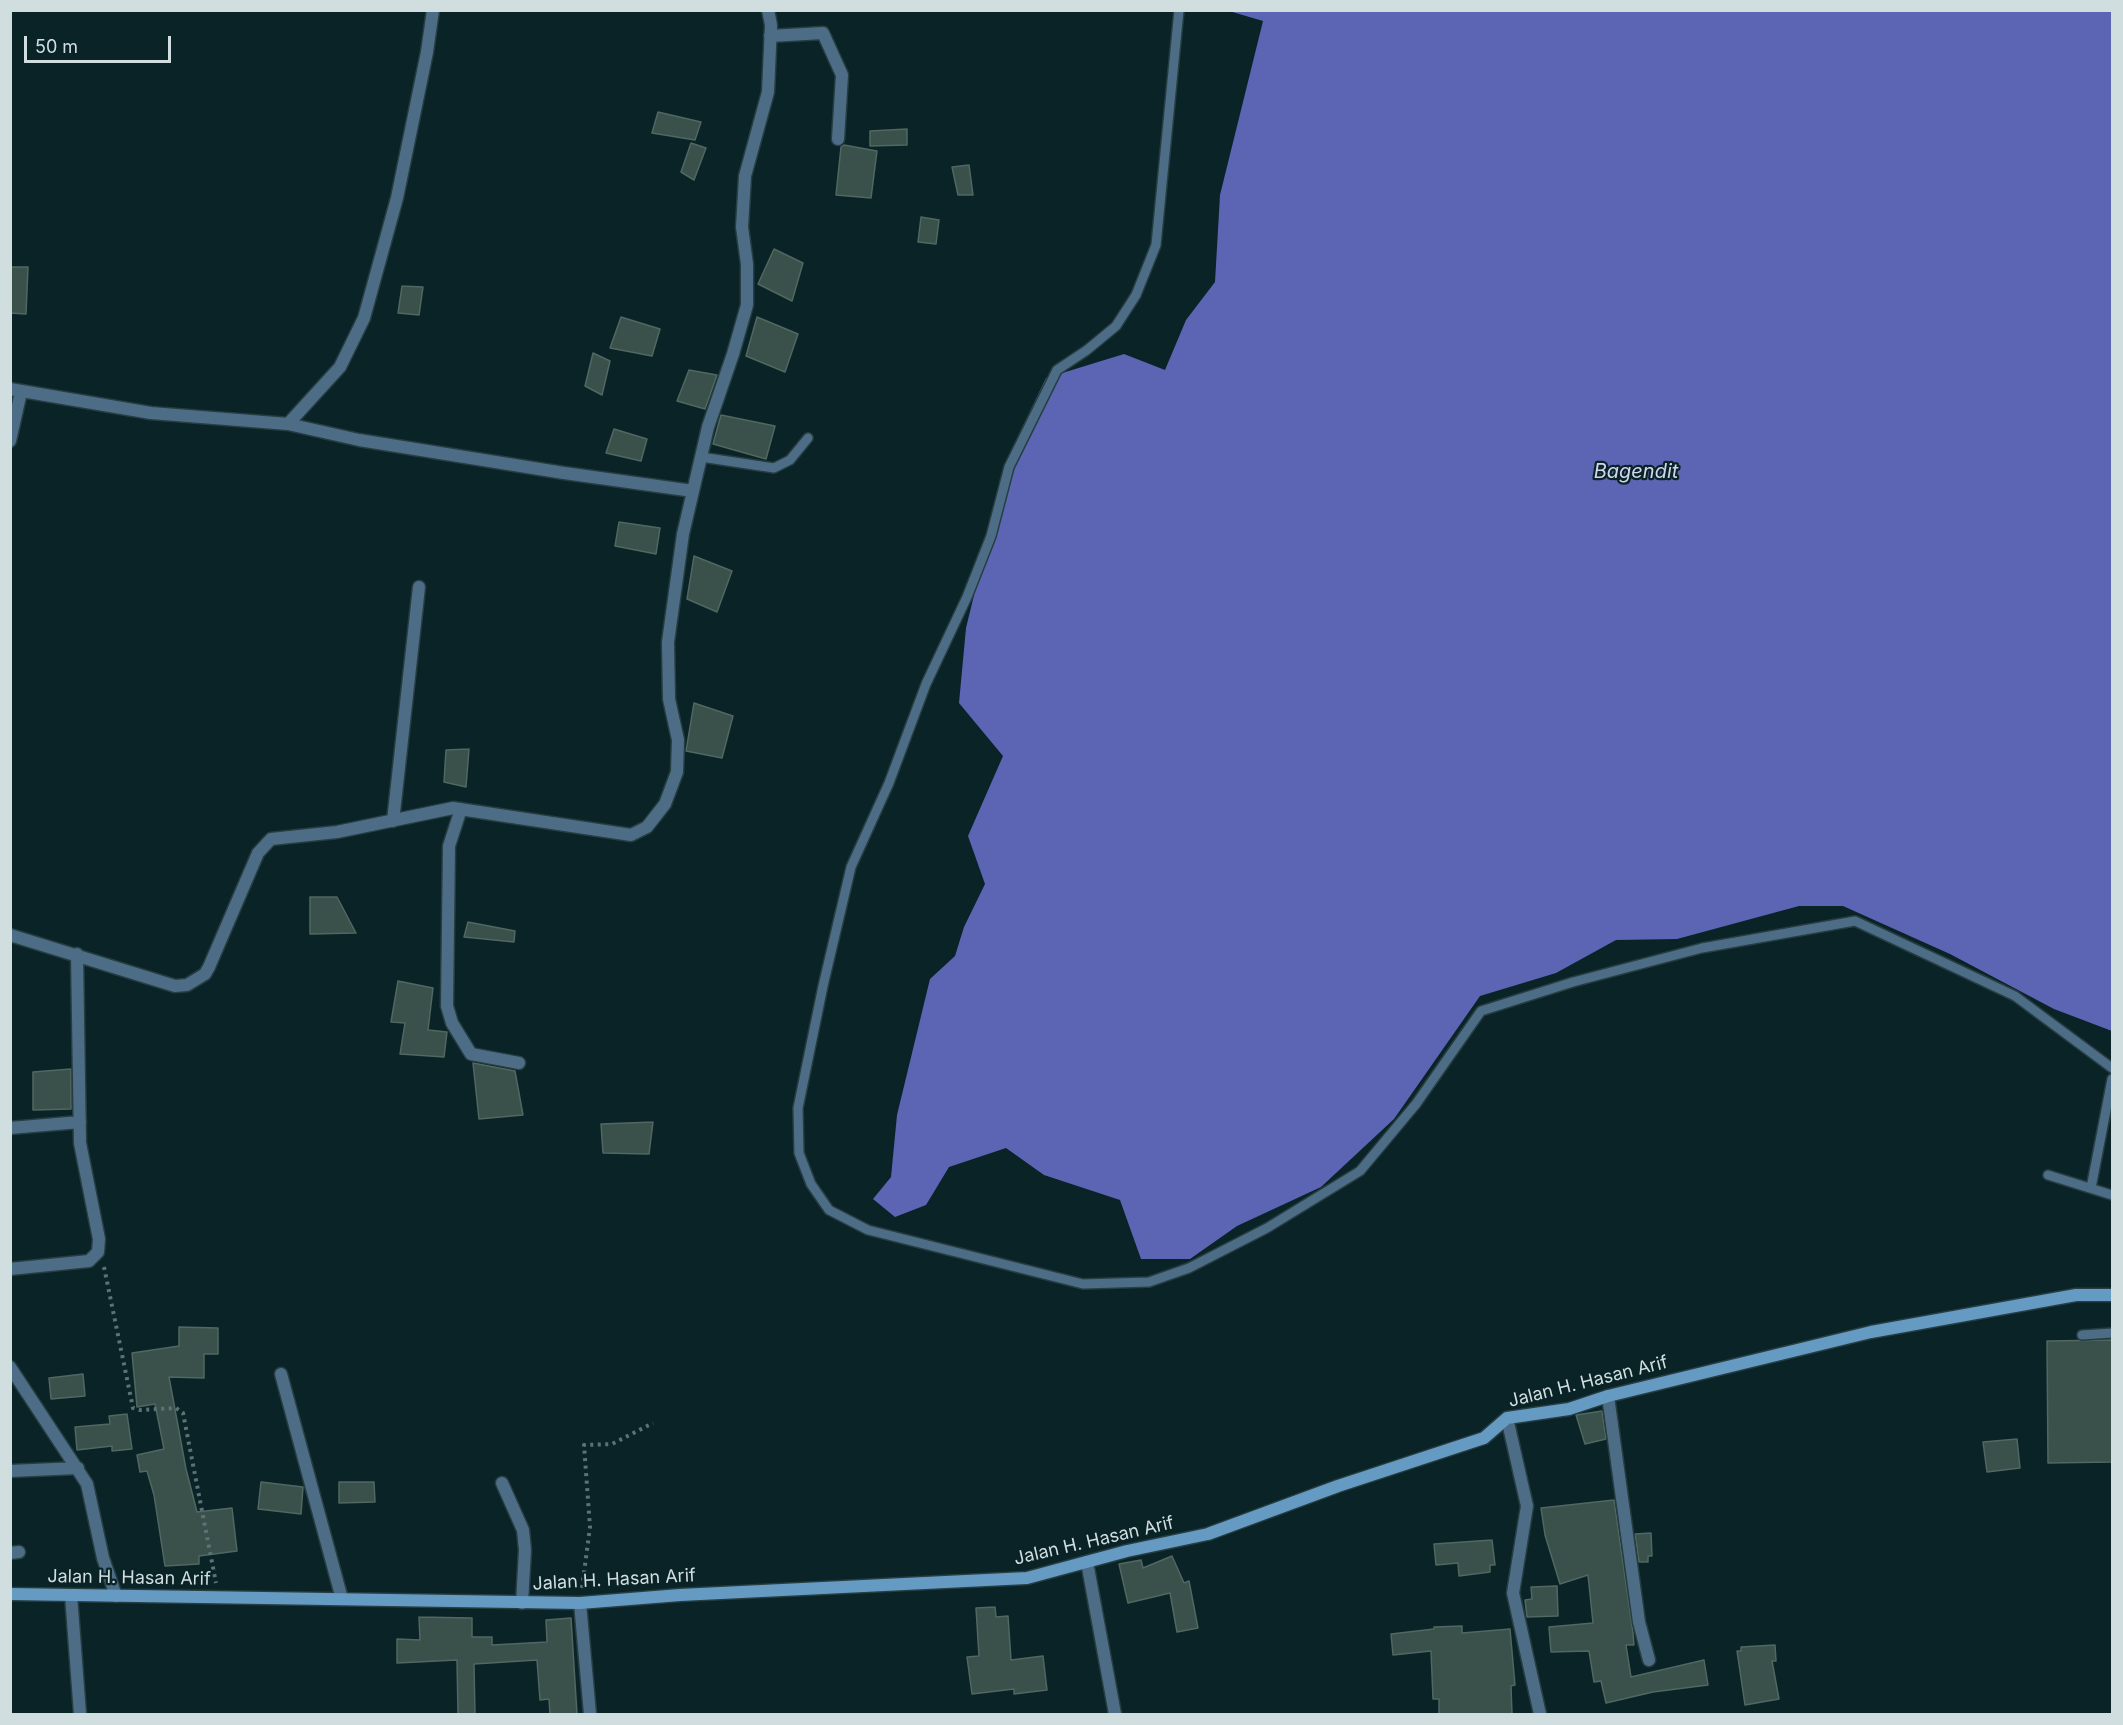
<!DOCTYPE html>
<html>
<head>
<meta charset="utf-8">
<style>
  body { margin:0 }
  #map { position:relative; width:2123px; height:1725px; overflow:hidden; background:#0a2327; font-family:Inter,sans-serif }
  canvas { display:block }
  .frame { position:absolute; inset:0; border:12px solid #d0dee0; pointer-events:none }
  .scale { position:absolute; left:24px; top:36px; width:147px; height:27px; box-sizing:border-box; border:3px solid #d0dee0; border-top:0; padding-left:8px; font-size:18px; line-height:21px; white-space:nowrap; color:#d0dee0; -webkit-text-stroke:4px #0a2327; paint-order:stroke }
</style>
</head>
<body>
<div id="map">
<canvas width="2123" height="1725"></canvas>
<div class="frame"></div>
<div class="scale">50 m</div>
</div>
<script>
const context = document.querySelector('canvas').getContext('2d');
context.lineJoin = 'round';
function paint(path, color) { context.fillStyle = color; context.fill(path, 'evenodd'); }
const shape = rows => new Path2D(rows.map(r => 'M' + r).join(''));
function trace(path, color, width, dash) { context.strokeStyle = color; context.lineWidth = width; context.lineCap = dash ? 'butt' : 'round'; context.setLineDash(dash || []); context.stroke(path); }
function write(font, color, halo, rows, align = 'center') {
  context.font = font + ' Inter,sans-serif'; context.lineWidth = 4.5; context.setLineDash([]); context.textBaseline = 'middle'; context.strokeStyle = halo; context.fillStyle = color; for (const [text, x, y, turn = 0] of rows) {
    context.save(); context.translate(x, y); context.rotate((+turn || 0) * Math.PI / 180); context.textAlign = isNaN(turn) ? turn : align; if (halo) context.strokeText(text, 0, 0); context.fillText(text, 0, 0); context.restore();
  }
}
const water = shape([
  [1229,11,2112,11,2112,1031,2054,1009,1950,954,1843,906,1799,906,1677,939,1616,940,1556,973,1480,996,1394,1119,1321,1187,1237,1226,1190,1259,1141,1259,1120,1200,1044,1175,1006,1148,949,1167,926,1205,895,1217,873,1199,891,1177,897,1115,930,979,955,956,964,927,985,884,968,836,1003,756,959,703,966,628,1007,459,1046,378,1124,354,1165,370,1186,320,1215,282,1220,195,1263,21]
]);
const building = shape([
  [658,112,701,122,695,140,652,133,658,112],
  [907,129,907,145,870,146,870,131,907,129],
  [691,143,706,148,694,180,681,172,691,143],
  [844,145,877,151,871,198,836,195,841,147,844,145],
  [969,165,973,195,958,195,952,167,969,165],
  [921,217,939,220,936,244,918,242,921,217],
  [774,249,803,263,792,301,758,284,774,249],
  [10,267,28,267,26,314,10,313,10,267],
  [402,286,423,287,419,315,398,313,402,286],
  [621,317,660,329,652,356,610,348,621,317],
  [757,317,798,334,785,372,746,356,757,317],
  [593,353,610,361,602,395,585,386,593,353],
  [689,370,717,375,705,409,677,401,689,370],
  [721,415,775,426,766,459,713,444,721,415],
  [614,429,647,439,641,461,606,453,614,429],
  [619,522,660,528,656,554,615,546,619,522],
  [694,556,732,571,717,612,687,599,694,556],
  [694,703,733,716,722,758,686,751,694,703],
  [469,749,466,787,444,782,446,750,469,749],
  [310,897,337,897,356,933,310,934,310,897],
  [468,922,515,931,514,942,464,937,468,922],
  [398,981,433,988,428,1030,447,1032,444,1057,400,1054,405,1023,391,1022,398,981],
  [473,1063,515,1071,523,1115,479,1119,473,1063],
  [71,1069,71,1109,33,1110,33,1072,71,1069],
  [653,1122,649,1154,603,1153,601,1124,653,1122],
  [179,1327,218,1328,218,1354,204,1354,204,1378,169,1377,186,1469,197,1512,232,1508,237,1551,199,1556,199,1564,165,1566,154,1495,147,1471,140,1472,137,1455,164,1449,155,1404,137,1407,132,1353,179,1346,179,1327],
  [2112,1340,2112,1462,2048,1463,2047,1341,2112,1340],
  [83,1374,85,1396,51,1399,49,1378,83,1374],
  [1602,1411,1606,1439,1585,1444,1576,1415,1602,1411],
  [127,1414,132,1449,112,1451,112,1446,77,1450,75,1427,110,1424,109,1416,127,1414],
  [2017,1439,2020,1468,1987,1472,1983,1442,2017,1439],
  [261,1482,303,1487,301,1514,258,1509,261,1482],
  [339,1482,374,1482,375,1502,339,1503,339,1482],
  [1614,1500,1633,1633,1634,1645,1626,1645,1631,1677,1704,1660,1708,1685,1653,1692,1606,1703,1601,1681,1594,1682,1589,1651,1551,1652,1549,1627,1593,1623,1588,1575,1560,1584,1545,1535,1541,1508,1614,1500],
  [1651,1533,1652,1556,1648,1556,1648,1562,1639,1562,1635,1534,1651,1533],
  [1492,1540,1495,1565,1490,1565,1490,1572,1459,1576,1458,1563,1436,1565,1434,1544,1492,1540],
  [1172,1556,1184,1583,1189,1581,1198,1628,1177,1632,1170,1593,1128,1603,1119,1564,1141,1560,1143,1568,1172,1556],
  [1557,1586,1558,1616,1527,1617,1525,1600,1532,1599,1531,1587,1557,1586],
  [995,1607,996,1617,1008,1616,1011,1660,1043,1656,1047,1690,1014,1694,1014,1689,972,1694,967,1657,979,1656,976,1608,995,1607],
  [419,1617,472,1618,472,1637,492,1637,492,1645,547,1642,546,1620,571,1618,577,1714,550,1714,549,1699,540,1700,537,1660,474,1664,475,1714,458,1714,457,1660,397,1663,397,1639,420,1640,419,1617],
  [1462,1626,1462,1633,1510,1629,1515,1685,1511,1686,1512,1714,1439,1714,1439,1699,1433,1699,1431,1651,1393,1655,1391,1634,1434,1629,1434,1627,1462,1626],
  [1775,1645,1776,1661,1772,1661,1779,1699,1745,1705,1737,1651,1741,1651,1741,1647,1775,1645]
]);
const path = shape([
  [104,1267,133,1408,140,1410,176,1408,183,1413,216,1583],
  [582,1588,590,1527,584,1445,612,1444,653,1423]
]);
const lane = shape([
  [1179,10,1156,245,1136,295,1116,326,1087,350,1057,370,1009,467,991,536,967,597,926,684,889,783,851,867,823,986,798,1108,799,1153,811,1184,829,1210,868,1230,1083,1284,1149,1282,1189,1268,1267,1228,1360,1171,1416,1104,1481,1011,1573,982,1702,948,1855,921,2015,996,2112,1068],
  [701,457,774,468,790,460,808,438],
  [2048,1175,2112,1195],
  [2091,1188,2112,1079],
  [2082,1335,2112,1333]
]);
const street = shape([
  [770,36,823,33,842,75,838,139],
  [10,389,151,413,288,424,340,367,364,318,397,198,427,52,433,10],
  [288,424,359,440,564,473,693,491],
  [10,441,21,392],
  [461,809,449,846,447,1006,452,1023,471,1054,519,1063],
  [393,821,419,587],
  [10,935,175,986,187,985,205,974,209,967,258,853,271,839,337,832,453,808,631,835,647,827,665,804,677,772,678,740,669,699,668,642,683,534,708,427,733,354,747,305,747,264,742,227,745,176,768,92,771,25,768,10],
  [10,1128,80,1122],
  [10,1269,89,1261,98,1252,99,1239,80,1143,77,954],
  [10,1367,87,1484,103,1558,116,1596],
  [281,1374,342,1599],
  [1608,1396,1639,1622,1649,1660],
  [1507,1418,1527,1506,1513,1593,1540,1714],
  [10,1471,78,1468],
  [502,1483,523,1530,525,1550,522,1603],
  [10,1553,19,1552],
  [1087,1562,1115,1714],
  [71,1595,80,1714],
  [580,1603,590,1714]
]);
const secondary = shape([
  [10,1594,580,1603,680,1595,1027,1578,1127,1551,1208,1534,1338,1486,1484,1438,1507,1418,1569,1409,1608,1396,1871,1332,2076,1295,2112,1295]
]);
const streetNames = [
  ["Jalan H. Hasan Arif",1588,1382,-14],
  ["Jalan H. Hasan Arif",1094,1541,-13],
  ["Jalan H. Hasan Arif",129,1578,1],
  ["Jalan H. Hasan Arif",614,1580,-3]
];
const waterNames = [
  ["Bagendit",1636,472]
];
paint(water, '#5c65b4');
paint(building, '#39514a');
trace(building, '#506861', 1.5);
trace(lane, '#263d41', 12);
trace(street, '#263d41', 15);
trace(secondary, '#263d41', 15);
trace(path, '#5e7275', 4, [3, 4.5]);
trace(lane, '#4d6d87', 9);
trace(street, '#4d6d87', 12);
trace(secondary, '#659ac3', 12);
write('18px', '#d0dee0', '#0a2327', streetNames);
write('italic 20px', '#d2d7ed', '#0a2327', waterNames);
</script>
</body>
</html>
